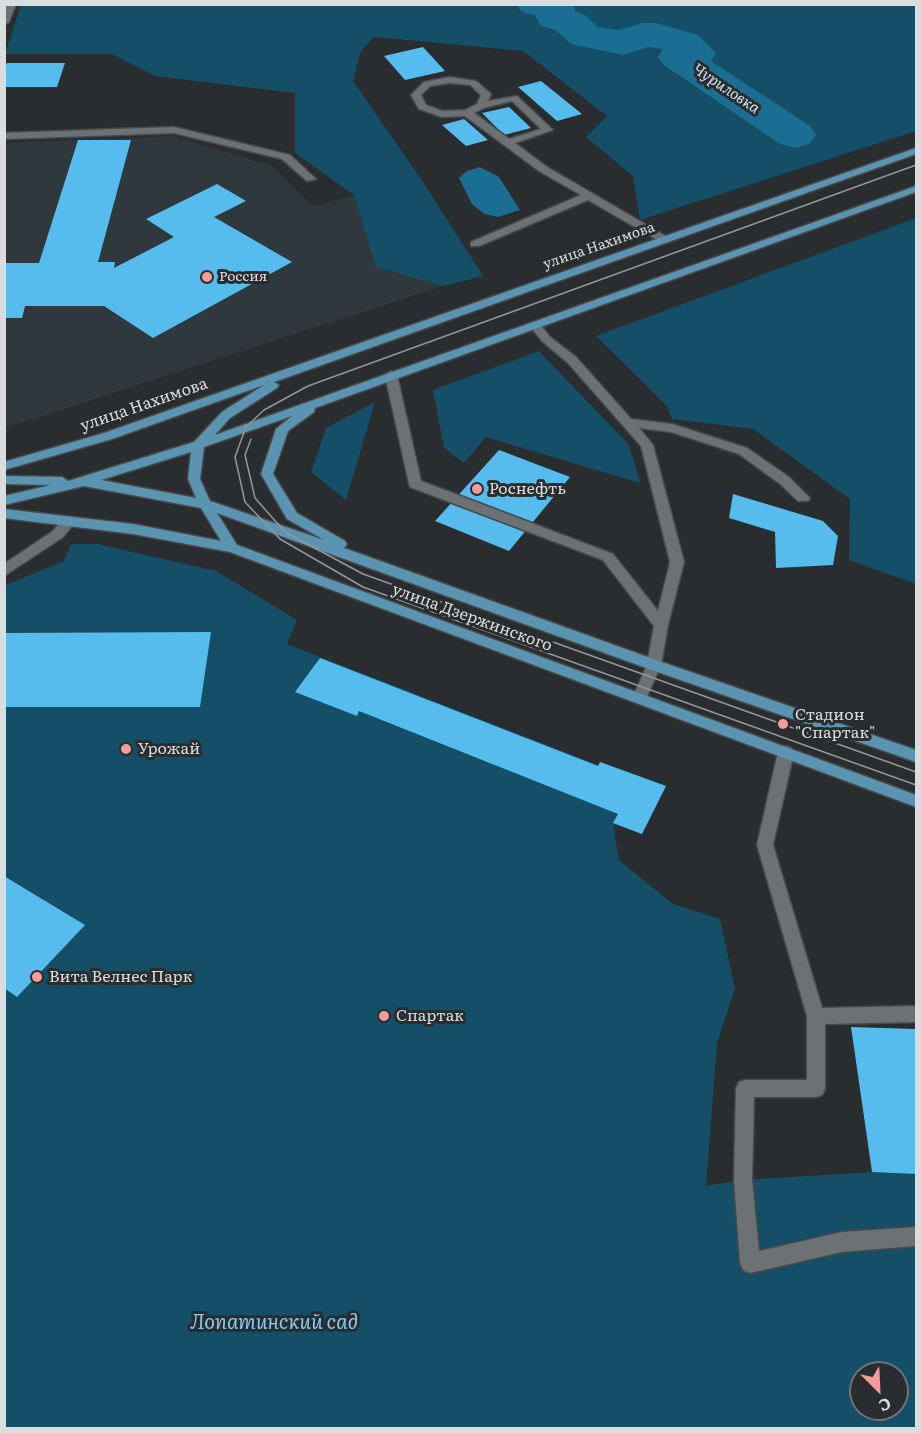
<!DOCTYPE html>
<html>
<head>
<meta charset="utf-8">
<style>
  body { margin:0 }
  #map { position:relative; width:921px; height:1433px; overflow:hidden; background:#292d2f; font-family:Literata,serif }
  canvas { display:block }
  .frame { position:absolute; inset:0; border:6px solid #dadcde; pointer-events:none }
  .north { position:absolute; left:849px; top:1361px; width:60px; height:60px; box-sizing:border-box; background:#292d2f; border:2px solid #707375; border-radius:50%; rotate:156deg; font-size:16px; font-weight:700; line-height:24px; text-align:center; color:#dadcde }
  .north::after { content:''; display:block; margin:auto; width:21px; height:27px; background:#f59b98; clip-path:polygon(50% 0,100% 100%,50% 72%,0 100%) }
</style>
</head>
<body>
<div id="map">
<canvas width="921" height="1433"></canvas>
<div class="frame"></div>
<div class="north">С</div>
</div>
<script>
const context = document.querySelector('canvas').getContext('2d');
context.lineJoin = 'round';
function paint(path, color) { context.fillStyle = color; context.fill(path, 'evenodd'); }
const shape = rows => new Path2D(rows.map(r => 'M' + r).join(''));
function trace(path, color, width, dash) { context.strokeStyle = color; context.lineWidth = width; context.lineCap = dash ? 'butt' : 'round'; context.setLineDash(dash || []); context.stroke(path); }
function write(font, color, halo, rows, align = 'center') {
  context.font = font + ' Literata,serif'; context.lineWidth = 6; context.setLineDash([]); context.textBaseline = 'middle'; context.strokeStyle = halo; context.fillStyle = color; for (const [text, x, y, turn = 0] of rows) {
    context.save(); context.translate(x, y); context.rotate((+turn || 0) * Math.PI / 180); context.textAlign = isNaN(turn) ? turn : align; if (halo) context.strokeText(text, 0, 0); context.fillText(text, 0, 0); context.restore();
  }
}
const built = shape([
  [172,136,272,166,313,207,354,195,376,267,443,286,5,428,4,143]
]);
const green = shape([
  [21,5,916,5,916,131,640,220,633,176,586,137,607,116,523,51,374,37,361,51,353,81,423,182,483,276,443,286,376,267,354,195,295,153,295,93,155,76,112,54,5,54],
  [916,218,916,584,849,560,850,499,753,429,672,419,667,406,596,336],
  [539,351,629,445,640,483,486,437,464,463,444,448,433,390],
  [375,402,346,500,311,472,326,428],
  [71,544,98,544,216,571,297,620,287,644,598,765,600,762,666,786,642,834,613,824,619,860,673,904,720,919,735,989,717,1043,706,1186,743,1180,872,1172,916,1174,916,1428,5,1428,5,585,64,561],
  [861,1373,897,1373,897,1409,861,1409]
]);
const water = shape([
  [480,167,499,177,520,210,498,217,484,214,472,204,459,178,467,171]
]);
const river = shape([
  [516,4,574,4,575,11,585,15,598,27,619,30,643,23,656,23,698,35,716,53,711,61,810,126,816,135,810,144,795,148,780,144,664,65,658,57,663,49,648,47,623,55,571,44,557,31,540,25,535,15,522,12,516,4]
]);
const building = shape([
  [423,47,445,71,405,80,384,56],
  [7,63,65,63,57,87,4,87,4,69],
  [541,81,582,114,557,121,518,87],
  [509,107,531,128,504,135,482,113],
  [464,119,488,140,466,146,442,125],
  [78,140,131,140,98,262,115,262,114,268,174,237,146,219,217,184,246,201,214,217,292,262,153,338,104,306,25,306,22,318,4,318,4,263,39,263],
  [499,450,570,477,509,551,435,521],
  [733,494,823,521,838,536,833,565,776,568,775,532,729,518],
  [211,632,200,707,4,707,4,633],
  [320,658,598,766,600,762,666,786,642,834,613,823,618,814,359,711,357,716,295,692],
  [4,876,85,925,17,997,4,988],
  [851,1027,916,1029,916,1174,872,1172]
]);
const minor = shape([
  [7,4,16,4,9,22,4,25,4,11,7,4],
  [450,77,476,81,491,94,488,101,517,96,553,130,515,143,547,167,669,238,669,242,661,242,588,200,479,246,471,246,471,242,581,195,539,171,465,116,442,117,419,109,411,95,424,82,450,77],
  [450,83,470,85,481,95,477,104,465,110,443,111,426,105,421,95,430,86,450,83],
  [512,101,541,129,509,139,474,113,484,108,512,101],
  [174,127,290,155,316,179,307,181,282,159,174,133,4,139,4,133,174,127],
  [535,322,539,323,550,337,576,357,631,419,672,424,747,448,789,477,810,498,808,501,798,501,779,483,739,454,671,432,639,428,653,445,684,562,668,625,661,665,645,701,640,703,635,701,633,697,647,665,654,626,603,560,410,487,409,484,385,375,391,371,397,375,421,481,613,554,658,611,670,562,641,446,568,363,542,341,529,325,535,322],
  [69,516,76,521,63,537,4,576,4,564,53,531,64,518,69,516],
  [786,746,791,748,794,752,773,845,822,1008,916,1006,916,1022,825,1024,825,1089,822,1095,816,1097,754,1097,752,1180,759,1251,842,1232,916,1227,916,1246,842,1252,750,1273,743,1270,740,1263,734,1180,736,1088,739,1082,745,1080,807,1080,807,1016,757,845,778,752,781,748,786,746]
]);
const major = shape([
  [916,148,916,154,274,382,279,385,277,388,230,418,215,435,916,186,916,192,315,408,314,412,288,431,273,474,297,513,345,541,347,544,344,548,659,661,916,750,916,762,649,669,217,513,237,545,916,795,916,807,230,552,133,534,4,518,4,509,133,524,221,541,201,508,84,486,4,505,4,496,51,485,4,484,4,476,62,477,68,481,194,442,222,412,264,385,112,439,4,470,4,462,104,433,916,148],
  [292,416,276,429,261,474,287,519,324,540,210,501,200,479,204,447,292,416],
  [191,452,188,479,196,498,101,480,191,452]
]);
const tram = shape([
  [916,165,308,386,264,410,246,427,235,457,245,502,280,539,363,587,916,785],
  [251,439,245,455,255,498,285,532,363,574,916,772]
]);
const markers = [
  [207,277,6,"#f59b98"],
  [477,489,6,"#f59b98"],
  [783,724,6,"#f59b98"],
  [126,749,6,"#f59b98"],
  [37,977,6,"#f59b98"],
  [384,1016,6,"#f59b98"]
];
const farStreetnames = [
  ["улица Нахимова",599,246,-19]
];
const farPoinames = [
  ["Россия",219,277]
];
const farWaternames = [
  ["Чуриловка",726,89,34]
];
const streetNames = [
  ["улица Нахимова",144,405,-19],
  ["улица Дзержинского",472,618,20]
];
const poiNames = [
  ["Роснефть",489,489],
  ["Стадион",795,715],
  ["\"Спартак\"",795,733],
  ["Урожай",138,749],
  ["Вита Велнес Парк",49,977],
  ["Спартак",396,1016]
];
const nearParknames = [
  ["Лопатинский сад",274,1323]
];
paint(built, '#2e383d');
paint(green, '#154e67');
paint(water, '#1a6e92');
paint(river, '#1a6e92');
paint(building, '#55bced');
trace(minor, '#46494b', 3);
trace(major, '#46494b', 3);
paint(minor, '#6c7173');
paint(major, '#5a94b0');
trace(tram, '#949799', 1.5);
for (const [x, y, r, color] of markers) { const dot = new Path2D(); dot.arc(x, y, r, 0, 2 * Math.PI); context.fillStyle = color; context.fill(dot); trace(dot, '#292d2f', 2); }
write('14px', '#dadcde', '#292d2f', farStreetnames);
write('14px', '#dadcde', '#292d2f', farPoinames, 'left');
write('italic 15px', '#cce2ef', '#292d2f', farWaternames);
write('16px', '#dadcde', '#292d2f', streetNames);
write('16px', '#dadcde', '#292d2f', poiNames, 'left');
write('italic 20px', '#84cbf0', '#292d2f', nearParknames);
</script>
</body>
</html>
